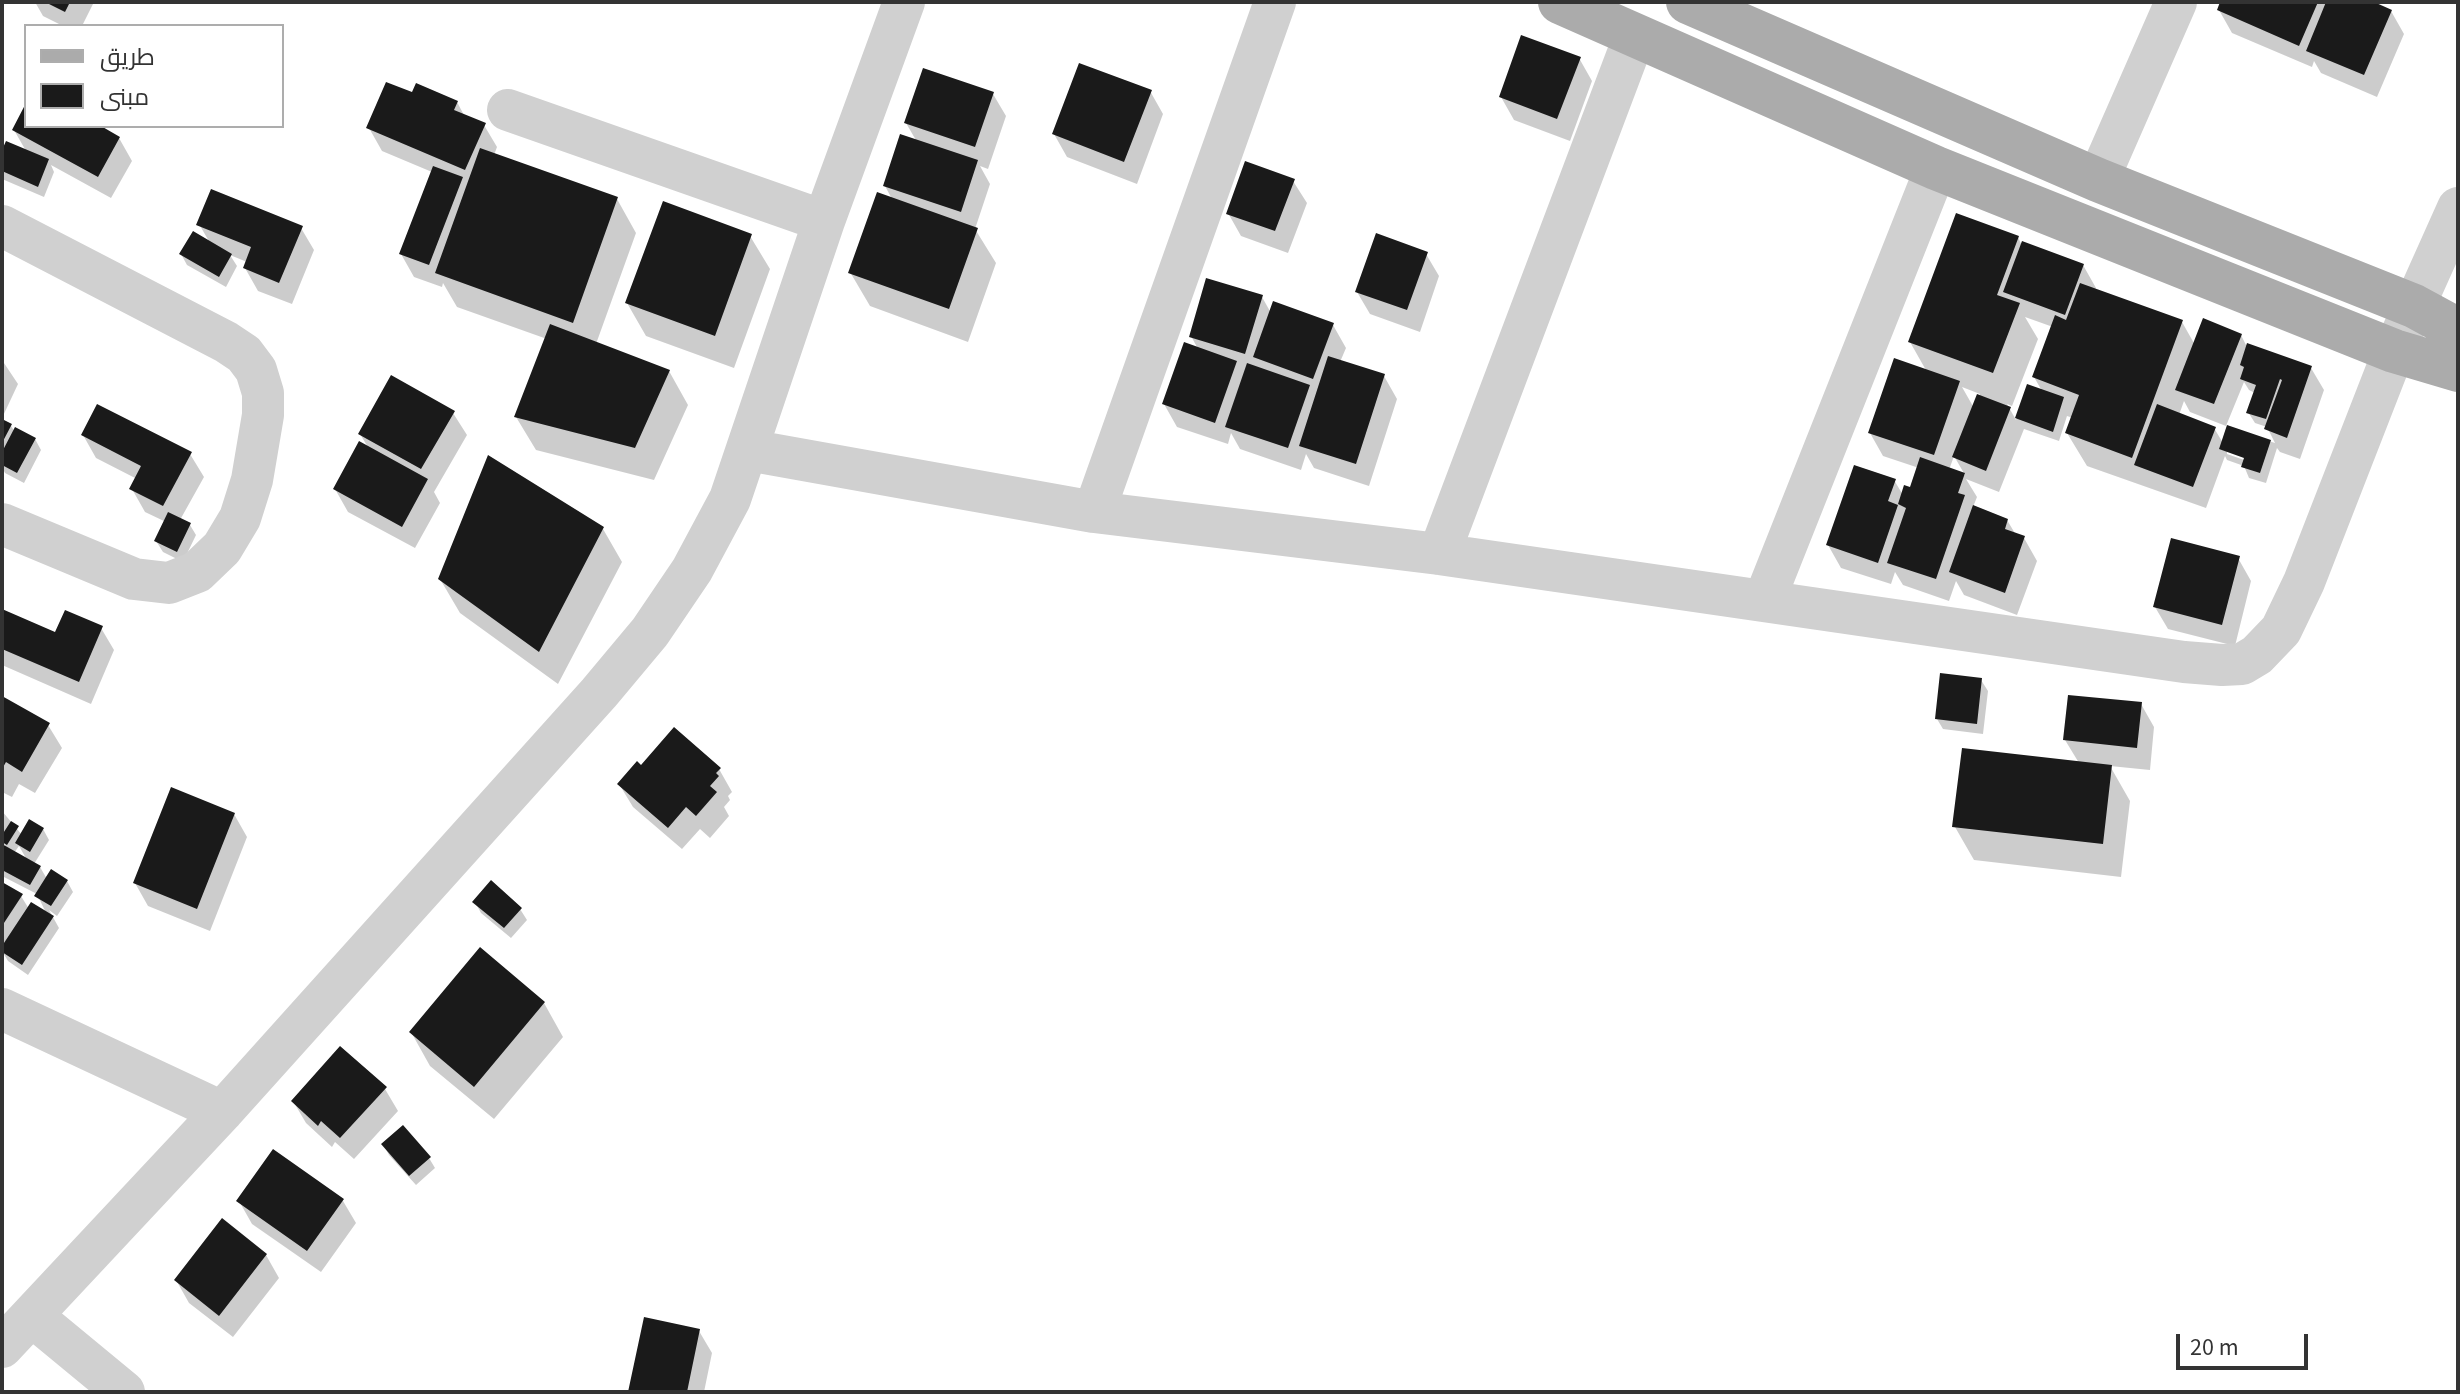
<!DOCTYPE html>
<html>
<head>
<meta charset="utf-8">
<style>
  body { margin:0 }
  #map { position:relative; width:2460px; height:1394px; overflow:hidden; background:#fff; font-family:"Source Sans 3",Cairo,sans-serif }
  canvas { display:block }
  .frame { position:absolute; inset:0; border:4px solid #333; pointer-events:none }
  .legend { position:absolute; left:24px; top:24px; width:260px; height:104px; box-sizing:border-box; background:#fff; border:2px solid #adadad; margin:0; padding:10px 14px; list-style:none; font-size:24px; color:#333 }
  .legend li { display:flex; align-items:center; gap:16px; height:40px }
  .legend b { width:40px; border:2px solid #adadad }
  .scale { position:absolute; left:2176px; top:1334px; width:132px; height:36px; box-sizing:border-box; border:4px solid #333; border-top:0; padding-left:10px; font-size:24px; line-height:28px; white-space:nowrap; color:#333; -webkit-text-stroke:6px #fff; paint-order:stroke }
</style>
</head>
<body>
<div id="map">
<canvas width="2460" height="1394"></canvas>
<div class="frame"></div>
<ul class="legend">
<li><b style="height:10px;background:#ababab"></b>طريق</li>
<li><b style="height:22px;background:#1a1a1a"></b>مبنى</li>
</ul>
<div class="scale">20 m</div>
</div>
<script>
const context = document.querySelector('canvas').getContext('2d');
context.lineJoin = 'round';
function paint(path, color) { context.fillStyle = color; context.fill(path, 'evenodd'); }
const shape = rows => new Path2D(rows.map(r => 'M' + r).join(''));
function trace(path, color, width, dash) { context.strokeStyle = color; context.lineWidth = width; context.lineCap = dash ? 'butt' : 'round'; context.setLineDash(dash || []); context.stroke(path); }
const shadow = shape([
  [35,2,94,2,82,26,63,26,43,16],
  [2222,2,2369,2,2391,11,2404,34,2377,97,2321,73,2314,61,2312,67,2232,33,2219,10],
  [1579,58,1592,81,1570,141,1514,120,1501,97],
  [1150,91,1163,114,1137,184,1067,157,1054,134],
  [993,94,1006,116,988,169,980,166,990,184,975,229,996,263,968,342,870,306,850,272,892,199,885,186,917,142,906,123],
  [413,95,457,102,465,117,484,125,497,147,494,155,617,199,636,233,596,344,669,371,688,405,654,480,536,450,516,417,547,339,457,307,443,283,442,287,414,277,401,254,432,172,382,151,369,128],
  [26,108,26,126,97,126,119,138,132,161,111,198,51,165,54,172,44,197,2,179,2,155,26,151,14,130],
  [1293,181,1307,203,1288,253,1241,236,1228,213],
  [199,224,301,228,314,250,292,304,258,291,245,268,247,262,230,255,237,266,226,287,187,265,181,254,210,243],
  [750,236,770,269,734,368,646,336,627,303],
  [2018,237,2022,246,2083,265,2096,288,2095,290,2182,322,2195,345,2241,335,2246,345,2311,368,2324,390,2300,459,2280,452,2277,448,2266,483,2249,478,2244,466,2227,460,2225,456,2206,508,2087,466,2067,433,2073,418,2067,416,2059,441,2024,429,1999,492,1966,479,1977,497,1973,507,2007,520,2016,535,2024,538,2037,561,2017,615,1964,595,1956,581,1949,601,1903,585,1895,572,1891,584,1841,568,1828,545,1894,480,1903,495,1911,490,1919,468,1883,456,1870,433,1927,372,1910,342],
  [2025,317,2053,327,2034,377,2042,391,2029,386,2016,420,2007,404,2012,406,2038,339],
  [2244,382,2249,390,2255,393,2248,412,2255,423,2267,427,2275,443,2228,428,2223,443,2214,428,2179,415,2184,401,2190,412,2226,426],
  [1962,387,1980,394,1974,408],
  [2227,450,2254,460,2253,463,2227,454],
  [1954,456,1965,475,1949,470],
  [1426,254,1439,276,1420,332,1370,314,1357,292],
  [1262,297,1271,313,1333,325,1346,348,1340,362,1384,376,1397,399,1369,486,1314,468,1306,454,1301,470,1240,449,1231,433,1228,444,1177,427,1164,404,1198,349,1191,336],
  [2,360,18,384,3,416,2,415],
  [453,413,467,435,434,492,440,503,415,548,348,512,335,489,369,449,360,434],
  [2,421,11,426,15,432,35,439,41,450,24,483,5,473,2,467],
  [83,435,190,454,204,477,180,520,190,525,196,535,183,562,163,552,156,541,166,522,145,512,132,489,137,479,96,458],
  [603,529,622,562,558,684,460,613,440,579],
  [2238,558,2251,581,2235,646,2168,629,2155,607],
  [2,611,56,635,101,628,114,650,91,704,2,665],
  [1981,680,1988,691,1983,734,1943,729,1937,719],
  [2,699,48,725,62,748,35,793,19,784,12,797,2,792],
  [2141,704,2154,727,2150,770,2110,766,2130,801,2121,877,1974,860,1955,827,2079,763,2065,740],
  [641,767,719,769,732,792,728,796,730,800,724,807,729,816,710,838,700,829,682,849,633,807,619,784],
  [2,811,22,835,43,829,49,840,34,864,40,867,47,879,67,881,73,892,57,916,49,910,59,928,28,975,8,961,2,951,2,884,21,896,29,909,46,913,37,894,2,876,2,847,7,849,2,841],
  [19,846,27,860,14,853],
  [234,814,247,837,210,931,148,906,135,883],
  [475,902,520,909,527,920,511,938,481,913],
  [544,1003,563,1037,494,1119,430,1066,411,1032],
  [385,1089,398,1111,354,1159,335,1142,332,1147,306,1123,293,1101],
  [383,1144,429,1158,435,1168,416,1185,389,1155],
  [239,1201,343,1201,356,1223,321,1272,252,1224],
  [266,1255,279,1278,233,1337,189,1303,176,1280],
  [699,1331,712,1353,704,1392,630,1392]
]);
const building = shape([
  [45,2,70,2,65,12],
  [2220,2,2318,2,2299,46,2217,10],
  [2326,2,2374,2,2392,10,2364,75,2306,51],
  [1521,35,1581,57,1557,119,1499,97],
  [1079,63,1152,90,1124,162,1052,134],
  [923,68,994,92,975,147,904,123],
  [386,82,412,92,416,83,458,101,454,110,486,123,465,170,366,128],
  [26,103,26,126,101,126,120,137,98,177,12,130],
  [900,134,978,160,961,212,883,186],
  [6,141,49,159,38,187,2,171,2,150],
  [480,148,618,197,573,323,435,273],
  [1245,161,1295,179,1275,231,1226,214],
  [433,166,463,177,429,265,399,254],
  [211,189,303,226,279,283,243,268,251,247,196,225],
  [877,192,978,228,949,309,848,273],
  [663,201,752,234,715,336,625,303],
  [1956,213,2019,236,1997,295,2020,303,1993,373,1908,342],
  [193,231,232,254,219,277,179,254],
  [1376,233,1428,252,1407,310,1355,292],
  [2022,241,2084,264,2065,315,2003,292],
  [1206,278,1263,295,1245,354,1189,337],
  [2080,283,2183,320,2132,458,2065,433,2079,395,2032,377,2055,315,2066,320],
  [1273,301,1334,323,1313,379,1253,357],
  [2203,318,2242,334,2214,404,2175,390],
  [550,324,670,370,635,448,514,417],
  [1184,342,1237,361,1215,423,1162,404],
  [2247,343,2312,366,2287,438,2264,429,2282,380,2280,379,2266,419,2246,413,2256,385,2240,379,2244,367,2240,365],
  [1328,356,1385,374,1356,464,1299,446],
  [1894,358,1960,381,1934,455,1868,433],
  [1247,363,1310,385,1288,448,1225,427],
  [391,375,455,411,421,469,358,434],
  [2027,384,2064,397,2053,432,2015,418],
  [1977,394,2011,407,1986,471,1952,457],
  [97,404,192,452,163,506,129,489,141,466,81,435],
  [2157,404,2216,427,2193,487,2134,465],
  [2,419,12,424,2,443],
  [2227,425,2271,440,2260,473,2241,467,2244,458,2219,449],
  [15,427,36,438,17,473,2,465,2,452],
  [359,441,428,479,402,527,333,489],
  [488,455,604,527,539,652,438,579],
  [1920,457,1965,473,1958,493,1965,495,1936,579,1887,563,1906,508,1898,504,1904,485,1910,487],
  [1854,465,1896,479,1888,501,1898,505,1878,563,1826,545],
  [1973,505,2008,519,2005,529,2025,536,2005,593,1949,572],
  [168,512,191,523,177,552,154,541],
  [2171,538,2240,556,2222,625,2153,607],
  [2,609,55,632,65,610,103,626,79,682,2,649],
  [1940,673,1982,678,1977,724,1935,719],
  [2068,695,2142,702,2137,748,2063,740],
  [2,696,50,723,22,772,6,762,2,769],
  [674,727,721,768,716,773,719,776,710,786,717,792,696,816,686,807,668,828,617,784,637,761,641,765],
  [1962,748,2112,765,2103,844,1952,827],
  [171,787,235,813,197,909,133,883],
  [29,819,44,828,30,852,15,843],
  [11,821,19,826,7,845,2,842,2,835],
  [2,844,41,866,30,885,2,870],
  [51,869,68,880,51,906,34,896],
  [491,880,522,908,504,928,472,902],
  [2,882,23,894,2,926],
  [31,902,54,916,22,965,2,952,2,946],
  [480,947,545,1002,474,1087,409,1032],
  [340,1046,387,1087,340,1138,321,1121,318,1126,291,1101],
  [403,1125,431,1157,409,1176,381,1144],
  [273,1149,344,1199,307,1251,236,1201],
  [222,1218,267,1254,219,1316,174,1280],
  [644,1317,700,1329,687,1392,628,1392]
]);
const street = shape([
  [508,110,824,221],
  [2098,180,2176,2],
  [2,226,226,342,244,354,256,370,263,393,263,415,252,480,240,518,222,548,197,572,169,583,134,579,2,524],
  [748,450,1094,512,1439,554,2184,662,2222,665,2242,664,2257,655,2281,630,2304,582,2394,351,2458,208],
  [1094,512,1275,2],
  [1439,554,1635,35],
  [1764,601,1936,168],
  [2,1009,222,1112],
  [32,1316,124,1392],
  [2,1347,222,1112,599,693,650,632,692,570,730,499,824,221,904,2]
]);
const primary = shape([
  [1560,2,1936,168,2394,351,2458,370],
  [1688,2,2098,180,2414,306,2458,330]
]);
paint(shadow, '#0003');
paint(building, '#1a1a1a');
trace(street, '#d0d0d0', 42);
trace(primary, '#ababab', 44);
</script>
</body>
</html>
